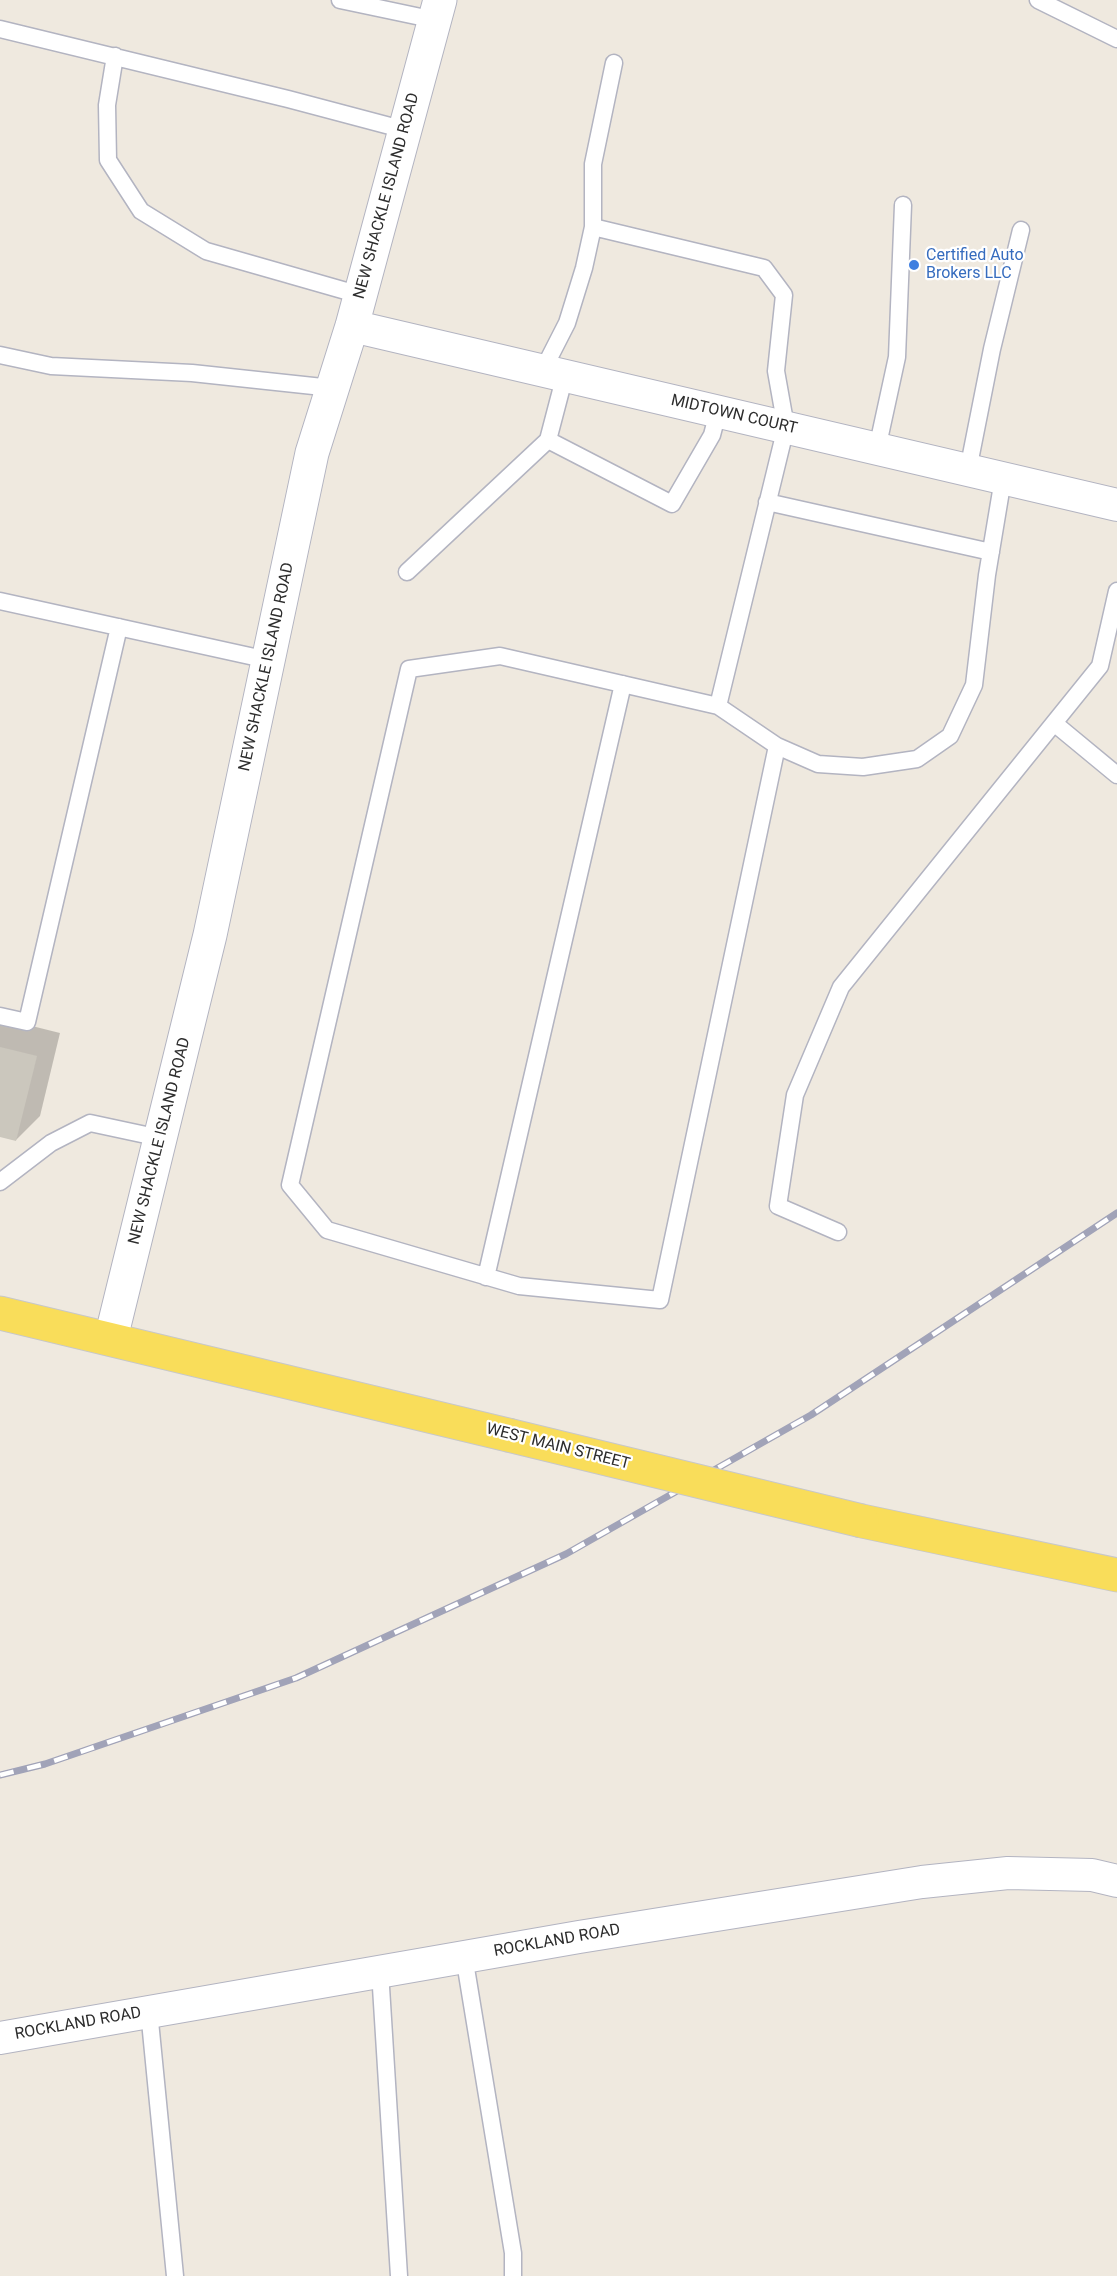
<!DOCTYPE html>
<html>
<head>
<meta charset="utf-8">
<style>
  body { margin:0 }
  canvas { display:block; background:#efe9df }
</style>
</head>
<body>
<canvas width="1117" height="2276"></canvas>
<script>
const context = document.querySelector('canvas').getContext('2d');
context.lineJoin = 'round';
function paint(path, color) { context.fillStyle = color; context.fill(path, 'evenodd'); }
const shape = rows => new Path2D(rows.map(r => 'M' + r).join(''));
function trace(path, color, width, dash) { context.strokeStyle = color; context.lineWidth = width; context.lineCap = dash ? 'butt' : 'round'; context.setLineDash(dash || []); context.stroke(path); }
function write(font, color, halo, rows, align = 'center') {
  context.font = font + ' Roboto,sans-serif'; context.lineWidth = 4.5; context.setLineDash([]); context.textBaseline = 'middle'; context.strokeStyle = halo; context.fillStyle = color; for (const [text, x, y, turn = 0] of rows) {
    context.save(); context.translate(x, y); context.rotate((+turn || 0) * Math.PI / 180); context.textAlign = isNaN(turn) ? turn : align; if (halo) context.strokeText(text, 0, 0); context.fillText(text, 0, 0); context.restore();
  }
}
const shadow = shape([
  [0,1018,60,1033,40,1116,16,1140,0,1136]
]);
const building = shape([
  [0,1047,37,1056,16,1141,0,1137]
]);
const lane = shape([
  [340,0,435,20],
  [1038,0,1117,39],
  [0,29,288,99,405,130],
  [115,56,107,105,108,160,141,211,206,251,360,295],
  [614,63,593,164,593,227,764,268,784,295,776,371,786,427,718,706,500,656,409,669,290,1185,327,1230,519,1286,660,1300,777,746,718,706],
  [0,355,51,366,192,373,332,388],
  [543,370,567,323,584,268,593,227],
  [548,440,672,504,712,435,718,412],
  [877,449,897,357,903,205],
  [968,470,992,349,1021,230],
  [767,502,991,552],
  [407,572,548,440,565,375],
  [0,601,268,660],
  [1054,723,1117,775],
  [777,746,818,764,863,767,917,759,950,736,974,685,987,575,1003,479],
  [0,1016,27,1022,119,627],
  [0,1182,51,1143,90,1123,160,1138],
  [838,1232,778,1206,795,1095,841,987,1100,666,1117,591],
  [486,1277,623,684],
  [464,1956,513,2253,513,2276],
  [380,1971,399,2276],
  [149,2011,175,2276]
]);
const street = shape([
  [352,326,1117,505],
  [0,2038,579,1937,922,1882,1008,1873,1092,1875,1117,1881]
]);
const secondary = shape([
  [111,1338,210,935,312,453,352,326,440,0]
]);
const primary = shape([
  [0,1313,508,1435],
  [862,1521,1117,1575]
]);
const rail = shape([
  [0,1775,45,1764,296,1678,566,1554,811,1415,1117,1213]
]);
const primaryBridge = shape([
  [508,1435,862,1521]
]);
const markers = [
  [914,265,6,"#3f7fe0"]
];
const streetNames = [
  ["NEW SHACKLE ISLAND ROAD",387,196,-75],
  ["MIDTOWN COURT",734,415,13],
  ["NEW SHACKLE ISLAND ROAD",267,667,-78],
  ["NEW SHACKLE ISLAND ROAD",160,1141,-76],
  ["WEST MAIN STREET",558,1447,14],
  ["ROCKLAND ROAD",557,1941,-10],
  ["ROCKLAND ROAD",78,2024,-10]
];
const shopNames = [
  ["Certified Auto",926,256],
  ["Brokers LLC",926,274]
];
paint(shadow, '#0003');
paint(building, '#cbc7bd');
trace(lane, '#b3b4c1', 19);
trace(street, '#b3b4c1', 34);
trace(secondary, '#b3b4c1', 35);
trace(primary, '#c8c8c8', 35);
trace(lane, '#fff', 16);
trace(street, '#fff', 32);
trace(secondary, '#fff', 33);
trace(primary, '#f9dd5a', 33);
trace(rail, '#a1a3b8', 7);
trace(rail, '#fff', 4.5, [14]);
trace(primaryBridge, '#c8c8c8', 35, []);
trace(primaryBridge, '#f9dd5a', 33);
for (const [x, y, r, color] of markers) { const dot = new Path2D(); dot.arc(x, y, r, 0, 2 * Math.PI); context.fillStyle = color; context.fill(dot); trace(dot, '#fff', 2); }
write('16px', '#2d2d2d', '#fff', streetNames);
write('16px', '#366cbe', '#fff', shopNames, 'left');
</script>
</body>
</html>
